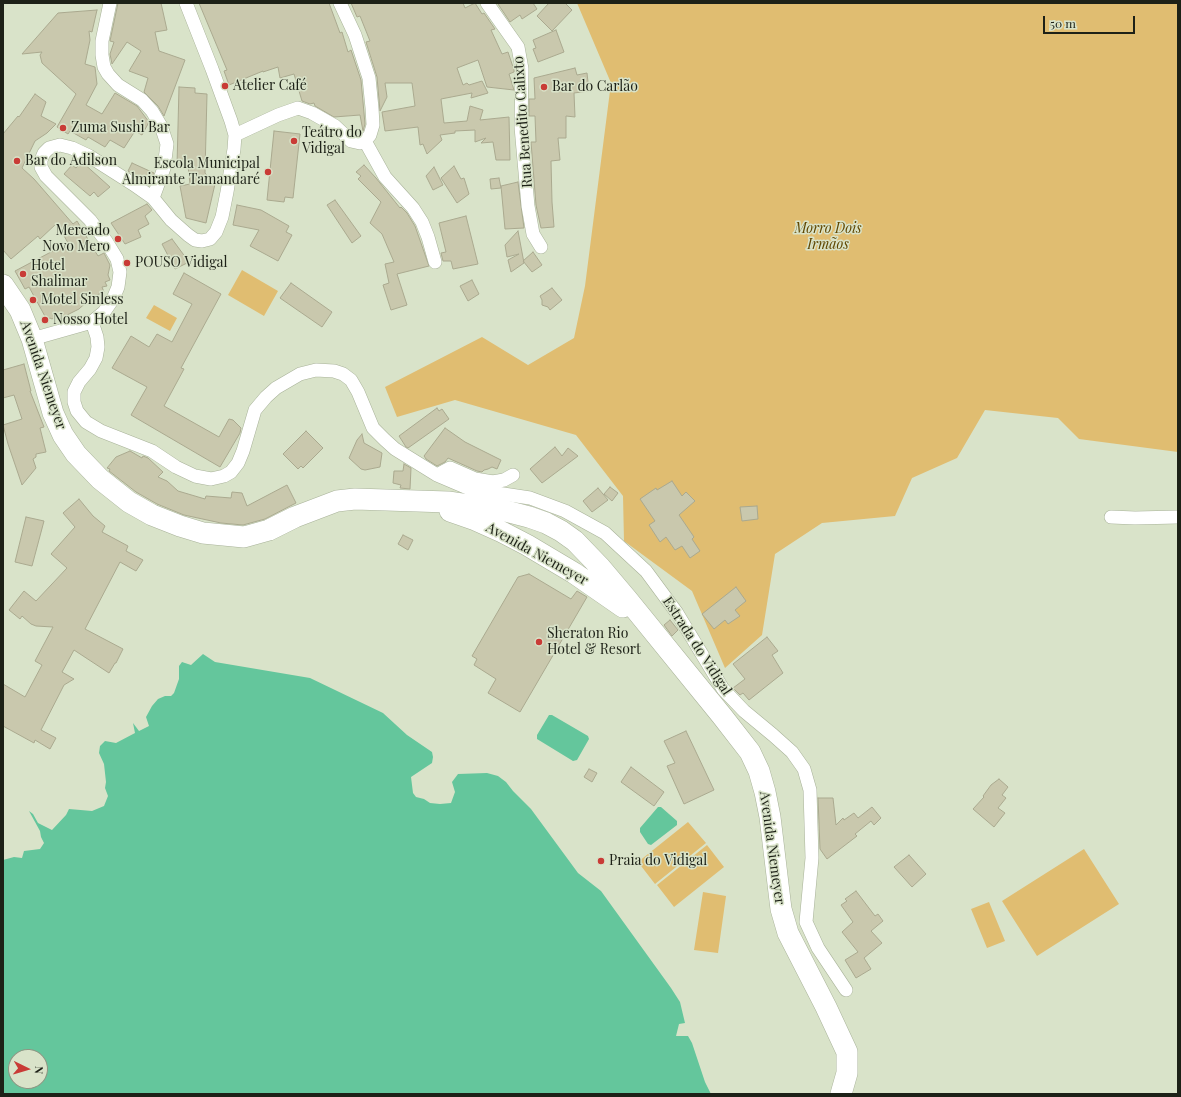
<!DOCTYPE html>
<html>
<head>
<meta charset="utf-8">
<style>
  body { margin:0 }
  #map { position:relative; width:1181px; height:1097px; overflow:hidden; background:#d9e3c9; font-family:"Playfair Display",serif }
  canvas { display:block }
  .frame { position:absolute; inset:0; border:4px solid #1d2117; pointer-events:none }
  .north { position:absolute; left:8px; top:1049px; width:40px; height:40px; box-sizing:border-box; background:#d9e3c9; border:1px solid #8e9582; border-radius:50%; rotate:95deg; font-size:11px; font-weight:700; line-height:16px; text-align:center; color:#1d2117 }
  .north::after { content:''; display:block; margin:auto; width:14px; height:18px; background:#c93b36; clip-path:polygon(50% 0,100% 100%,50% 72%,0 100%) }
  .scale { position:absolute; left:1043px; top:16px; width:92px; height:18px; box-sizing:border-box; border:2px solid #1d2117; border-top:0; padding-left:5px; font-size:12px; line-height:14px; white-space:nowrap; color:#1d2117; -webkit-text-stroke:3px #d9e3c9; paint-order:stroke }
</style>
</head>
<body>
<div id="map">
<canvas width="1181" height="1097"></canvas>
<div class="frame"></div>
<div class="north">N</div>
<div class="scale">50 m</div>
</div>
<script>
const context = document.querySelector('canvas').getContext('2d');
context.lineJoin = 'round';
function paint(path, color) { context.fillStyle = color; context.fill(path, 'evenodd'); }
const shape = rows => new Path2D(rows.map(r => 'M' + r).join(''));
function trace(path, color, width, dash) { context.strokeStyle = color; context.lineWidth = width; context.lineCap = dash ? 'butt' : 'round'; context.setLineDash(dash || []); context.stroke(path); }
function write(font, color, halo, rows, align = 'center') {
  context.font = font + ' "Playfair Display",serif'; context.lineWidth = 3; context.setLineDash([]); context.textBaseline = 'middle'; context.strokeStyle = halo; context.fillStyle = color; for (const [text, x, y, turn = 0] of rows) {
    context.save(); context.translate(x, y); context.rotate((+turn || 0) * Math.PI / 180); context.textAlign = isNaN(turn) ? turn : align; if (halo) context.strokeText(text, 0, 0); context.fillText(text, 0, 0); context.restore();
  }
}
const green = shape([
  [577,3,1178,3,1178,452,1079,439,1058,418,985,410,957,458,912,478,895,516,822,523,775,554,762,635,725,668,692,591,624,541,623,496,576,435,455,400,397,417,385,387,482,337,528,365,574,338,585,286,611,83],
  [242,270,278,291,264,316,228,295],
  [154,305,177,318,170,331,146,318],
  [688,822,706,843,655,884,638,862],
  [707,845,724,867,674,907,657,885],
  [1084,849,1119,904,1037,956,1002,901],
  [703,892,726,896,718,953,694,950],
  [989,902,1005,941,987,948,971,909]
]);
const water = shape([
  [203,654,215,662,310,678,383,713,407,735,432,752,433,757,432,763,411,777,413,793,416,797,424,799,430,803,440,804,451,803,455,792,452,782,458,774,487,773,498,776,506,782,513,791,531,809,578,873,601,891,671,988,680,1002,685,1023,679,1024,676,1036,688,1036,692,1043,705,1082,711,1094,3,1094,3,860,14,857,22,858,24,851,40,849,44,843,41,837,40,831,29,811,33,814,38,823,52,830,66,815,69,809,92,811,104,806,108,796,105,788,106,782,104,764,99,753,100,746,105,741,116,743,135,733,133,723,139,731,149,726,146,717,152,706,158,699,165,696,171,696,174,693,179,679,179,666,182,662,191,665],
  [16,1057,40,1057,40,1081,16,1081],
  [549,715,552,715,588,736,589,739,577,760,573,761,537,739,537,735],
  [658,807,661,807,677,821,677,825,651,845,648,844,640,832,640,828]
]);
const building = shape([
  [118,3,161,3,167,30,155,32,159,51,185,60,164,116,158,106,144,92,148,78,129,71,141,51,127,42,112,64,110,54,114,42,110,41,118,3],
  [199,3,329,3,340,33,342,32,348,52,351,50,361,80,365,124,363,131,360,115,334,117,315,106,314,103,310,104,302,101,294,74,280,78,278,67,263,72,263,71,229,85,224,71,227,70,199,3],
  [351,3,463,3,465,8,475,3,482,14,484,13,495,29,491,30,502,54,508,52,514,70,514,72,509,74,514,90,487,87,478,60,457,68,463,85,467,83,469,85,482,81,488,93,471,98,472,93,441,99,444,123,467,121,470,106,483,110,480,120,509,117,510,160,496,160,493,142,481,143,486,138,475,142,475,130,455,131,455,133,440,135,442,140,427,154,423,144,420,145,418,127,385,131,382,112,415,106,412,83,385,83,387,97,380,111,377,77,366,42,370,41,360,16,357,17,351,3],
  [499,3,533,3,537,9,522,19,520,15,510,22,498,4,499,3],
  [549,3,565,3,572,10,552,31,537,16,549,3],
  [97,10,92,32,89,31,90,40,85,64,95,67,97,84,86,105,102,114,115,93,137,106,149,122,142,135,135,131,124,148,110,140,105,147,88,137,86,140,70,131,68,134,57,127,76,94,42,63,40,55,42,52,22,54,58,13,97,10],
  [556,30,564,52,538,62,533,49,536,48,533,40,556,30],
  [575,68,577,75,587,73,589,91,574,93,575,117,566,116,566,138,558,138,560,160,551,161,552,202,554,227,541,228,536,205,531,142,536,142,535,116,529,116,529,99,535,99,534,78,575,68],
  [179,87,195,88,195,93,207,94,205,173,215,184,206,223,186,218,180,186,190,184,188,166,177,166,179,87],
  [35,94,46,102,41,116,56,124,47,133,35,141,22,168,34,179,73,224,77,221,98,256,104,253,110,265,108,275,110,280,105,282,107,286,102,287,104,292,92,297,79,309,65,316,59,318,57,316,52,319,50,318,47,320,29,287,25,289,15,271,68,243,57,223,40,239,38,236,11,259,3,250,3,134,18,116,19,117,35,94],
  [274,131,300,134,293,198,285,197,284,202,267,200,274,131],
  [82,162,110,187,98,197,94,192,90,196,64,174,72,165,76,168,82,162],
  [132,163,154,173,149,185,128,171,132,163],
  [364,165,376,178,400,208,401,207,407,213,415,226,429,266,397,274,407,305,391,310,383,285,389,283,385,264,394,262,382,234,370,223,381,202,358,179,361,176,356,172,364,165],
  [454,166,461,179,464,178,469,194,457,203,441,178,454,166],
  [434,167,443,185,433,190,426,176,434,167],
  [499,178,501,188,491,189,490,179,499,178],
  [518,182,524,228,505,229,501,186,518,182],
  [335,200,361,236,352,243,327,205,335,200],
  [147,204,152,210,145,216,149,224,138,230,141,237,125,244,111,223,147,204],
  [237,205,261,210,289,226,286,232,292,235,278,261,250,246,259,230,233,225,237,205],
  [466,216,478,264,453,269,451,261,443,261,441,253,446,252,439,223,466,216],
  [518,231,524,263,511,272,508,260,519,254,507,257,505,245,518,231],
  [172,239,189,262,175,269,162,244,172,239],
  [533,252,542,265,532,272,523,261,533,252],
  [184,273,221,294,181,368,184,369,164,406,219,437,229,419,233,420,241,428,240,433,220,467,131,415,147,387,112,368,131,336,149,347,157,334,172,342,192,304,173,294,184,273],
  [472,280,479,294,468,301,460,286,472,280],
  [291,283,332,312,322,327,280,298,291,283],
  [552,288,562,300,550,310,548,307,542,305,542,300,540,296,552,288],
  [24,364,31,391,30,391,44,427,40,428,46,452,36,454,36,457,33,459,36,468,22,485,8,444,3,425,22,419,14,395,3,398,3,370,24,364],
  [437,408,439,411,442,409,449,419,408,448,406,447,399,436,437,408],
  [445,428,465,442,501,460,497,469,492,467,488,469,484,470,482,472,477,471,448,458,445,462,437,466,426,459,424,456,445,428],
  [306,431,323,448,303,468,301,466,298,469,283,454,306,431],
  [362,434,364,443,382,453,380,467,365,470,361,469,349,458,357,440,362,434],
  [555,447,562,456,568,448,578,456,542,483,530,469,555,447],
  [130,451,142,458,143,456,148,458,163,472,158,477,167,481,178,491,205,499,206,496,231,498,232,492,242,493,247,506,287,485,296,503,265,519,243,525,221,523,184,515,157,504,136,492,109,471,110,469,107,468,116,457,130,451],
  [404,464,411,468,410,489,400,488,401,485,393,483,394,471,403,471,404,464],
  [672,481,682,496,686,492,695,501,679,515,694,537,692,539,700,551,690,558,682,546,675,550,666,537,660,542,649,525,655,521,640,499,656,488,657,490,672,481],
  [610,487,618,493,612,501,604,494,610,487],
  [598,488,608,500,592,512,583,501,598,488],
  [79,499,93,516,105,526,102,532,128,546,126,551,143,560,136,571,120,562,85,629,123,649,116,663,115,663,109,673,74,650,62,672,74,679,64,685,41,730,56,738,50,749,35,740,34,743,3,726,3,684,25,697,42,665,35,661,53,627,36,626,31,624,22,616,20,619,9,610,24,591,36,601,67,568,51,554,75,527,63,513,79,499],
  [757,506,758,519,742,521,740,507,757,506],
  [26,517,44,521,32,566,15,562,26,517],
  [403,535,413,540,408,550,398,544,403,535],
  [529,574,571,599,577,591,587,597,520,712,488,693,496,679,474,665,477,659,472,656,518,577,529,574],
  [736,587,746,601,735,610,740,616,728,624,725,620,714,629,702,614,736,587],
  [670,620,678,630,672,636,664,625,670,620],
  [767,637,778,651,772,655,783,673,749,700,743,693,740,695,733,688,745,679,733,664,767,637],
  [686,731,714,790,684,804,667,766,675,763,664,741,686,731],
  [631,767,664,792,654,806,621,782,631,767],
  [589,769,597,773,592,782,584,777,589,769],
  [999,779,1008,787,1002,795,1006,798,998,808,1005,813,994,827,973,809,984,797,983,796,991,785,999,779],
  [818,798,833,798,836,825,843,818,844,820,854,813,858,818,872,807,881,818,874,825,871,821,855,834,857,836,827,859,820,849,818,798],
  [909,855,926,874,912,887,894,867,909,855],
  [856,891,875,916,878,914,883,921,871,931,882,943,864,958,871,969,856,978,845,960,858,952,842,932,853,922,841,905,847,901,845,899,856,891]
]);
const street = shape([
  [110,3,102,41,102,55,104,67,108,74,118,85,142,100,152,111,161,126,167,144,164,168,153,198],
  [340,3,355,35,369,78,372,108,373,125,370,135,365,141],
  [487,3,518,47,522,69,521,127,528,206,533,234,541,247],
  [235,135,278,115,298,108,312,113,335,126,351,141,360,143,365,141],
  [365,141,385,177,413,208,422,222,428,237,435,262],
  [92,322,97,337,98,347,96,358,90,369,79,382,74,392,74,402,77,411,86,422,101,431,152,451,176,467,195,476,211,479,224,476,231,472,238,463,243,451,255,410,266,397,276,388,300,374,316,370,334,371,343,374,351,380,358,392,373,428,385,440,395,449,437,475,450,468,475,479,493,482,504,480,513,475],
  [32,339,92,322,104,312,113,299,118,287,120,272,117,259,106,241,90,220,46,176,41,167,41,160,44,153,49,148,60,145,72,148,89,156,133,184,153,198,171,220,188,235,195,240,202,241,210,239,216,232,222,217,227,192,234,149,235,135,231,121,212,69,186,3],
  [437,475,470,489,530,498,565,511,605,533,646,571,677,613,723,689,744,711,773,735,792,752,804,769,810,790,812,858,806,922,818,948,846,990],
  [1111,517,1135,518,1178,517]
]);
const primary = shape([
  [3,285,20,310,32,339,53,413,63,435,76,454,100,479,129,502,152,515,180,526,203,533,244,537,269,530,295,517,337,501,355,499,448,502,502,510,529,517,546,523,561,531,575,541,600,567,627,599,722,716,750,752,759,771,765,792,770,817,781,909,788,933,826,1007,847,1052,847,1073,841,1094],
  [450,511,473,519,502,532,527,545,574,573,623,607]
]);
const markers = [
  [225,86,4,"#c93b36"],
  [544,87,4,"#c93b36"],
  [63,128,4,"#c93b36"],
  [294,141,4,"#c93b36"],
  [17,161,4,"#c93b36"],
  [268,172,4,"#c93b36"],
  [118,239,4,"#c93b36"],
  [127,263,4,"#c93b36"],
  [23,274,4,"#c93b36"],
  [33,300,4,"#c93b36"],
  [45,320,4,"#c93b36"],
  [539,642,4,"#c93b36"],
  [601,861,4,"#c93b36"]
];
const poiNames = [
  ["Atelier Café",233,86],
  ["Bar do Carlão",552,87],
  ["Zuma Sushi Bar",71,128],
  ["Teátro do",302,133],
  ["Vidigal",302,149],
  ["Bar do Adilson",25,161],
  ["Escola Municipal",260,164,"right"],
  ["Almirante Tamandaré",260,180,"right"],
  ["Mercado",110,231,"right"],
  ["Novo Mero",110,247,"right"],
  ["POUSO Vidigal",135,263],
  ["Hotel",31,266],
  ["Shalimar",31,282],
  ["Motel Sinless",41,300],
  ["Nosso Hotel",53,320],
  ["Sheraton Rio",547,634],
  ["Hotel & Resort",547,650],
  ["Praia do Vidigal",609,861]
];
const streetNames = [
  ["Rua Benedito Calixto",523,122,-94],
  ["Avenida Niemeyer",43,375,71],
  ["Avenida Niemeyer",537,554,29],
  ["Estrada do Vidigal",697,646,57],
  ["Avenida Niemeyer",772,848,82]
];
const parkNames = [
  ["Morro Dois",828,229],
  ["Irmãos",828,245]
];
paint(green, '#e0bd71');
paint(water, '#64c69c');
paint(building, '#c9c8ad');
trace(building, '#aaa98f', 1);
trace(street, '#a8b299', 14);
trace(primary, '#a8b299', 22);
trace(street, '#fff', 13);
trace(primary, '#fff', 21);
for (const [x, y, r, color] of markers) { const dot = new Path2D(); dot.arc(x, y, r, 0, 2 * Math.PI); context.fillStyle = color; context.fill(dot); trace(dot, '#d9e3c9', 1.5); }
write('14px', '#1d2117', '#d9e3c9', poiNames, 'left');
write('14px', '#1d2117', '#d9e3c9', streetNames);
write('italic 14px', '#604700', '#d9e3c9', parkNames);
</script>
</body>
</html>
